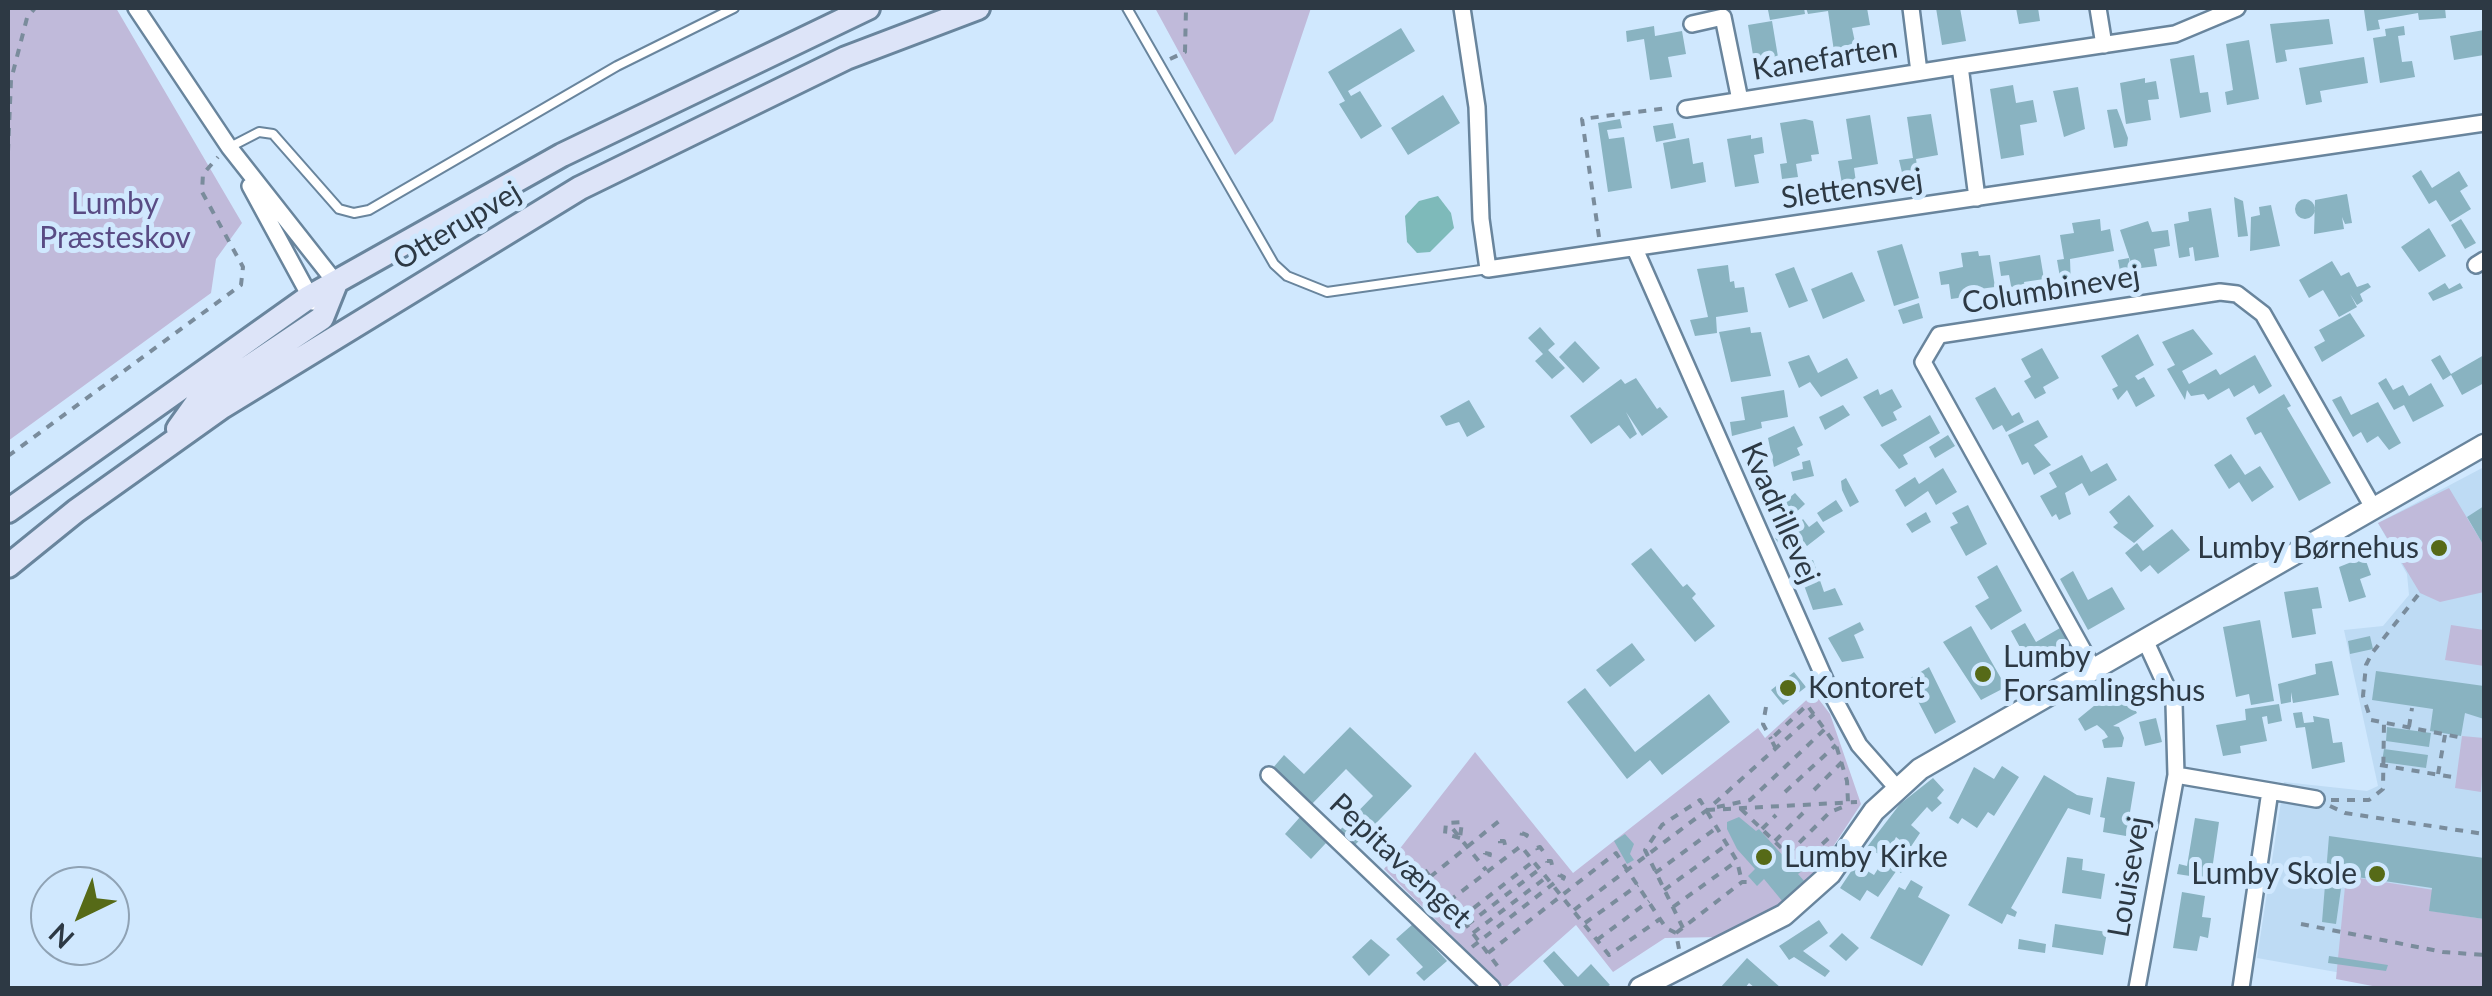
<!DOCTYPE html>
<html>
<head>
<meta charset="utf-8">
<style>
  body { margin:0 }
  #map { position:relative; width:2492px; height:996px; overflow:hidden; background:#d0e8fe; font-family:Lato,sans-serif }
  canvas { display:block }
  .frame { position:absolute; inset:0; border:10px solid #2d3944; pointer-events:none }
  .north { position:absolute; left:30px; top:866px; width:100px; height:100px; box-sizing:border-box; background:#d0e8fe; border:2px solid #8fa2b4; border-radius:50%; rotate:223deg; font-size:28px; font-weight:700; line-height:40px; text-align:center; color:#2d3944 }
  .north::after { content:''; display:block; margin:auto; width:35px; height:45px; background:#566a17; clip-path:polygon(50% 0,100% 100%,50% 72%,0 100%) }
</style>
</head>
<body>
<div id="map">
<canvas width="2492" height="996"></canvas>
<div class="frame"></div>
<div class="north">N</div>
</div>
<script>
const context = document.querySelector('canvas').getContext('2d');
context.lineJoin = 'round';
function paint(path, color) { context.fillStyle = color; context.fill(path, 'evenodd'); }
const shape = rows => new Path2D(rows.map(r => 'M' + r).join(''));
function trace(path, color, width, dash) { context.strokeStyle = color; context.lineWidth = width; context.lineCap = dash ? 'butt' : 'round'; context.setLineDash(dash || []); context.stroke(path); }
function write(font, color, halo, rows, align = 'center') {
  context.font = font + ' Lato,sans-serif'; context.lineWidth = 10; context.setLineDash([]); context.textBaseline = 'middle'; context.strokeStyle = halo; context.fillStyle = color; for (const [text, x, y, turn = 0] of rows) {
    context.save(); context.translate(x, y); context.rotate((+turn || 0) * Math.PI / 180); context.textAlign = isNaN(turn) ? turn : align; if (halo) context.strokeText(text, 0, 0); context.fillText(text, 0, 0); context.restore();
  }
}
const built = shape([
  [2484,467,2484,988,2426,988,2257,958,2284,782,2367,791,2378,786,2344,630,2383,626,2409,595,2407,574,2378,523]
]);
const green = shape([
  [8,8,116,8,242,223,216,259,211,293,8,441],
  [1155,8,1311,8,1273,121,1235,155],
  [2449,488,2484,546,2484,592,2440,602,2420,593,2378,523],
  [2451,625,2484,630,2484,666,2445,660],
  [1814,693,1830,714,1861,804,1808,885,1784,905,1720,937,1665,938,1613,972,1576,925,1505,988,1384,869,1475,752,1573,873,1758,728,1765,738],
  [2462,736,2484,738,2481,792,2455,788],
  [2346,876,2434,890,2432,911,2484,919,2484,988,2383,988,2336,979]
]);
const water = shape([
  [1438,196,1451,213,1454,228,1430,252,1417,253,1407,242,1405,216,1419,201]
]);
const building = shape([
  [1804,8,1805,14,1770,20,1768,10],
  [1806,8,1867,8,1870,25,1852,28,1856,47,1834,51,1828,11,1808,14],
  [1936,8,1960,8,1966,41,1942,45],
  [2016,8,2038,8,2040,21,2019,24],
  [2373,8,2445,8,2446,18,2419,20,2418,13,2378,20,2380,29,2367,31,2364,10],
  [2329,19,2333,44,2285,50,2287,61,2276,63,2270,24],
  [1772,21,1778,57,1754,61,1748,25],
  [1654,26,1655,36,1682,31,1686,54,1668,57,1672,77,1650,80,1644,39,1627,42,1626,31],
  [2404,26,2405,35,2398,36,2402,62,2412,61,2415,77,2380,83,2373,38,2386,36,2385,29],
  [1401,28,1415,51,1348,91,1351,96,1360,91,1382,126,1361,139,1339,104,1345,101,1328,72],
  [2484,30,2484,55,2454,60,2450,36],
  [2249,40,2259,99,2227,105,2225,92,2233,90,2226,44],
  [2194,55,2200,93,2208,92,2211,112,2180,118,2170,59],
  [2364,57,2368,83,2320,91,2322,102,2306,105,2299,68],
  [2145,78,2145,83,2156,81,2159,99,2148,100,2151,120,2126,124,2120,83],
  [2013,85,2016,103,2033,100,2037,122,2020,125,2024,155,2001,159,1990,89],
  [2078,87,2085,129,2064,137,2053,91],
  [1443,95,1460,123,1408,155,1391,128],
  [2117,109,2128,138,2127,146,2114,148,2107,110],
  [1931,114,1938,155,1916,159,1918,172,1910,173,1911,180,1904,181,1899,160,1913,158,1907,117],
  [1870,115,1878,164,1854,168,1856,182,1842,184,1838,161,1852,159,1846,119],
  [1620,119,1622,128,1607,130,1609,139,1624,137,1632,188,1608,192,1598,123],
  [1805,119,1813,121,1819,154,1811,155,1812,161,1796,164,1798,177,1782,179,1780,164,1787,163,1780,123],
  [1673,123,1676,138,1656,142,1653,126],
  [1751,135,1751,139,1762,137,1764,153,1754,155,1759,183,1735,187,1727,139],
  [1689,138,1693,164,1703,162,1706,182,1671,189,1663,143],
  [2421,170,2432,188,2459,171,2468,186,2460,191,2471,209,2450,222,2436,200,2429,204,2412,176],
  [2347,194,2352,223,2345,224,2342,217,2344,229,2314,234,2315,200],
  [2234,197,2243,201,2248,236,2238,237],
  '2295 209a10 10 0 1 1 20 0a10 10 0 1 1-20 0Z',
  [2271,205,2280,246,2250,251,2251,217,2260,215,2259,207],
  [2211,208,2219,257,2195,261,2193,247,2189,248,2190,256,2179,258,2174,224,2189,221,2188,212],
  [2100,219,2101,231,2110,229,2114,251,2070,259,2071,287,2062,289,2057,260,2064,259,2060,235,2074,233,2072,223],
  [2461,219,2476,243,2465,249,2451,225],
  [2148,221,2152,232,2168,230,2170,246,2154,249,2157,266,2133,269,2120,230],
  [2429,228,2446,256,2419,272,2401,247],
  [1902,244,1919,298,1894,306,1877,251],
  [1978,251,1979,256,1990,255,1995,287,1964,291,1965,297,1951,299,1949,284,1941,285,1939,272,1963,267,1961,253],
  [2040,255,2044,279,2024,282,2025,289,2012,291,2009,275,2001,276,1999,262],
  [2129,258,2134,291,2124,293,2118,260],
  [2332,261,2341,276,2349,272,2357,287,2368,283,2371,287,2360,294,2363,301,2357,305,2350,294,2357,307,2339,317,2323,290,2309,298,2299,280],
  [1728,265,1730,282,1734,281,1735,288,1744,287,1748,312,1716,317,1717,333,1695,336,1690,320,1708,317,1697,269],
  [1794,267,1808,301,1789,308,1775,274],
  [1852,272,1865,301,1823,319,1811,289],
  [2445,283,2449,289,2460,283,2463,288,2433,301,2428,293],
  [1919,303,1923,318,1903,324,1898,310],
  [2350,313,2365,336,2322,362,2314,347,2325,341,2319,330],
  [1540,327,1555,344,1548,350,1565,368,1552,379,1535,361,1543,354,1528,338],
  [1750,327,1751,333,1761,332,1771,376,1731,382,1719,332],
  [2193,329,2213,354,2182,371,2189,384,2216,369,2220,375,2255,355,2272,386,2259,394,2254,385,2234,397,2229,388,2208,400,2204,394,2191,396,2187,390,2185,400,2167,369,2175,365,2162,342],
  [2138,334,2154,365,2135,376,2138,380,2144,377,2155,396,2136,407,2127,390,2118,400,2112,389,2118,386,2101,356],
  [1575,341,1600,368,1583,383,1559,357],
  [2042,348,2059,378,2043,387,2046,393,2035,399,2024,381,2031,377,2021,359],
  [1809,355,1818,373,1847,358,1858,378,1821,397,1810,382,1799,388,1788,362],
  [2440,355,2451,374,2484,355,2484,383,2462,395,2451,375,2443,380,2431,360],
  [1636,378,1657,409,1660,407,1668,417,1642,436,1626,412,1637,434,1630,439,1619,425,1591,444,1570,416,1621,379,1625,384],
  [2386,378,2393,390,2403,385,2409,396,2431,383,2444,406,2413,422,2404,405,2394,410,2378,383],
  [1995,387,2012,416,2019,412,2024,422,2006,432,2002,425,1993,430,1975,398],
  [1878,389,1880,395,1892,389,1902,407,1893,412,1897,420,1882,427,1863,397],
  [1784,390,1788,417,1761,422,1762,428,1732,436,1730,422,1745,420,1741,397],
  [2284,394,2291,406,2287,408,2331,483,2299,501,2261,432,2255,435,2246,418],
  [2341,396,2351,415,2378,402,2401,443,2389,450,2378,436,2367,443,2361,432,2353,437,2332,400],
  [1469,400,1485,427,1467,437,1459,422,1446,426,1440,416],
  [1843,405,1850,415,1825,430,1819,417],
  [1930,415,1940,433,1903,455,1908,464,1899,469,1880,445],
  [2038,420,2048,437,2034,445,2051,465,2034,475,2028,462,2022,465,2008,435],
  [1794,426,1803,445,1797,448,1800,455,1774,467,1768,438],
  [1948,435,1955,446,1935,458,1929,447],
  [2231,454,2245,475,2260,466,2274,487,2252,502,2239,482,2229,489,2214,465],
  [2082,455,2091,472,2107,463,2117,480,2089,496,2082,483,2065,493,2071,514,2059,520,2056,514,2052,517,2040,496,2057,487,2049,473],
  [1810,460,1814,476,1793,481,1791,472,1803,469,1802,462],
  [1943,468,1957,492,1936,505,1928,491,1905,507,1895,490,1915,477,1919,484],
  [1846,478,1859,502,1850,507,1842,490,1841,481],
  [1795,493,1805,504,1790,518,1797,526,1803,519,1809,527,1817,521,1825,532,1807,546,1801,539,1784,552,1775,538,1783,532,1768,515],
  [2129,495,2154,526,2134,543,2113,527,2118,523,2109,512],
  [1836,500,1843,511,1823,522,1817,513],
  [1968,505,1987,544,1966,556,1950,527,1958,523,1952,513],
  [2484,506,2484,546,2467,517],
  [1926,512,1931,522,1912,533,1906,524],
  [2172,529,2190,550,2158,574,2150,565,2141,572,2125,553,2137,543,2143,551],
  [2361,547,2371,575,2360,579,2366,597,2349,602,2339,567,2354,561,2350,550],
  [1651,548,1683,587,1687,584,1696,594,1692,598,1715,626,1695,642,1631,564],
  [1813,560,1824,592,1835,588,1843,605,1813,610,1797,566],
  [1997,565,2022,611,1991,630,1975,606,1989,598,1977,577],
  [2073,571,2088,600,2112,587,2125,609,2088,630,2060,579],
  [2318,587,2322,608,2312,609,2316,634,2292,638,2284,592],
  [2260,620,2274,701,2251,705,2249,694,2236,697,2223,627],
  [1860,622,1864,630,1854,635,1864,658,1842,662,1828,638],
  [2025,623,2036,642,2060,628,2072,649,2047,664,2039,649,2034,651,2031,646,2022,651,2011,631],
  [1971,626,2006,687,1981,700,1943,642],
  [2370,636,2373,649,2350,654,2348,641],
  [1632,643,1645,660,1610,687,1596,670],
  [2332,661,2339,695,2293,703,2291,692,2291,702,2281,704,2278,684,2316,674,2315,664],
  [1929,667,1956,722,1935,734,1907,680],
  [2376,671,2484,686,2484,719,2465,713,2461,736,2430,731,2433,709,2372,700],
  [1794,672,1806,687,1783,705,1771,690],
  [1585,688,1635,752,1709,694,1730,722,1662,775,1650,760,1627,779,1567,702],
  [2124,690,2137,713,2113,726,2119,727,2124,738,2122,747,2104,748,2102,740,2108,737,2104,731,2097,725,2085,731,2078,719,2100,701],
  [2279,704,2282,721,2268,724,2267,716,2262,717,2267,741,2240,746,2241,753,2223,756,2216,725,2246,720,2245,709],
  [2302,712,2304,723,2314,722,2313,716,2329,719,2333,743,2342,742,2345,762,2312,769,2305,727,2296,728,2293,713],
  [2156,718,2162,742,2145,746,2139,722],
  [1350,727,1412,786,1353,847,1338,832,1373,796,1346,769,1310,806,1272,769,1284,755,1304,774],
  [2387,727,2431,733,2429,747,2386,741],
  [2384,749,2428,755,2426,768,2382,762],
  [2002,766,2019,777,1994,816,1988,812,1977,828,1962,818,1958,824,1949,818,1974,767,1994,779],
  [2044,775,2077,795,2093,798,2090,815,2068,808,2011,908,2017,912,2015,917,2007,914,2002,924,1968,905],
  [2107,777,2135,782,2126,836,2103,832,2105,818,2100,817],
  [1933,778,1944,790,1937,798,1942,803,1932,812,1927,807,1911,825,1920,833,1910,848,1896,837,1886,857,1904,868,1901,873,1897,870,1878,897,1867,890,1860,901,1840,888,1856,864,1874,875,1885,858,1867,847,1900,804],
  [1300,817,1326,843,1311,859,1285,834],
  [1739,817,1756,831,1759,829,1794,868,1797,865,1802,871,1798,874,1805,882,1783,902,1764,879,1757,886,1748,876,1755,869,1737,849,1727,829,1727,822],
  [2195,818,2219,822,2212,870,2218,871,2216,880,2177,874,2179,864,2187,866],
  [1625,834,1634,844,1630,854,1634,860,1627,864,1614,841],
  [2329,836,2484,858,2484,919,2429,911,2432,888,2343,875,2336,924,2322,922],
  [2067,857,2083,859,2082,870,2105,874,2101,899,2062,893],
  [1911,880,1923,887,1918,897,1950,915,1922,966,1870,938,1899,887,1905,890],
  [2182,892,2205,896,2202,917,2211,918,2208,938,2200,936,2197,951,2173,948],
  [1819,920,1828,933,1803,951,1830,971,1825,977,1794,957,1789,960,1779,946],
  [1413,924,1447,961,1424,981,1416,973,1423,967,1396,939],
  [2055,924,2107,932,2103,955,2052,947],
  [1842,933,1859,948,1846,961,1829,946],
  [1371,939,1390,955,1369,976,1352,957],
  [2019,939,2046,944,2045,953,2018,949],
  [1554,951,1578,977,1591,964,1610,985,1605,988,1566,988,1543,961],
  [2329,956,2388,965,2386,971,2328,963],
  [1747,958,1781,988,1755,988,1749,983,1745,988,1720,988]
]);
const path = shape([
  [1170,59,1185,52,1186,8],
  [8,152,11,80,27,18,35,8],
  [1599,237,1582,119,1668,108],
  [8,456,241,285,243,267,202,192,203,174,218,157],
  [2418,595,2372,653,2366,665,2363,696,2371,720,2458,737],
  [1766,707,1763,724,1771,739],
  [2409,727,2412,708],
  [1776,749,1771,739,1807,705,1836,745,1847,781,1848,802],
  [2380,765,2452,777],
  [2438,774,2445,735],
  [1814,790,1842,762],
  [1785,792,1836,745],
  [2331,800,2369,800,2383,789,2384,722],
  [2330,806,2345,813,2484,834],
  [1717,807,1750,800,1826,728],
  [1741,809,1799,865,1831,836],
  [1707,810,1857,802],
  [1453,829,1460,838],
  [1762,829,1776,815],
  [1522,833,1527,835,1524,839,1521,838,1522,833],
  [1460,838,1445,834,1446,823,1462,822,1460,838,1486,870],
  [1500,841,1504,841,1505,845,1500,846,1500,841],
  [1775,841,1803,813],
  [1537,848,1540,847,1543,851,1539,853,1537,848],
  [1485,853,1490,854,1489,858,1485,857,1485,853],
  [1788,854,1830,812,1843,807],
  [1547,861,1551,861,1552,865,1548,866,1547,861],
  [1425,870,1499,968],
  [1655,873,1715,829],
  [1560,875,1564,877,1562,881,1558,880,1560,875],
  [1430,877,1504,817],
  [1664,890,1725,846],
  [1449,901,1521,846,1609,955,1660,919],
  [1673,907,1737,861],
  [1574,910,1707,810,1814,714],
  [1461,918,1535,860],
  [1585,923,1638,885],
  [2301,924,2443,952,2484,955],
  [1467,925,1541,868],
  [1683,928,1645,850,1662,825,1700,800,1737,861,1742,882],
  [1473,933,1548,876],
  [1676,933,1742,882,1750,882],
  [1597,940,1649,901],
  [1472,947,1558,880],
  [1488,953,1616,853,1666,928,1676,933,1679,949]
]);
const service = shape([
  [1127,8,1274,264,1287,276,1327,292,1488,269],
  [230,147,259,132,273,134,339,209,354,213,369,210,617,66,734,8]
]);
const minor = shape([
  [136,8,229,147,336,283],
  [1462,8,1477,107,1481,219,1488,269,2484,123],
  [1911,8,1919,72],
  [2098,8,2104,45],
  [1692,24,1723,17,1740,100],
  [1960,66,2175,34,2237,8],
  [1686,109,1960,66,1977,198],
  [250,186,313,302],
  [1635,249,1830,691,1859,745,1896,787],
  [2476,265,2484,260],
  [2145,640,2174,703,2176,775,2270,791,2241,988],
  [2094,670,1923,362,1939,335,2220,292,2237,294,2263,314,2374,509],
  [1269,775,1492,988],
  [2270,791,2316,799],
  [2137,988,2176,775]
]);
const tertiary = shape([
  [1640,988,1784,915,1830,874,1874,811,1920,769,2484,445]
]);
const secondary = shape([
  [178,429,198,401,322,318,336,283],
  [8,511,309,297,562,155,868,8],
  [8,566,76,511,222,407,580,188,846,58,978,8]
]);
const markers = [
  [2439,548,10,"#566a17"],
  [1983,674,10,"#566a17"],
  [1788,688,10,"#566a17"],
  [1764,857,10,"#566a17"],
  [2377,874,10,"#566a17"]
];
const streetNames = [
  ["Kanefarten",1825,59,-9],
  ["Slettensvej",1852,189,-8],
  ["Otterupvej",457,226,-31],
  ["Columbinevej",2051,290,-9],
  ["Kvadrillevej",1780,513,66],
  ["Pepitavænget",1400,861,43],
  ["Louisevej",2129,877,-80]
];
const parkNames = [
  ["Lumby",115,204],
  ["Præsteskov",115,238]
];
const poiNames = [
  ["Lumby Børnehus",2419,548,"right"],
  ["Lumby",2003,657],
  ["Forsamlingshus",2003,691],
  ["Kontoret",1808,688],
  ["Lumby Kirke",1784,857],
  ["Lumby Skole",2357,874,"right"]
];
paint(built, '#bedbf4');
paint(green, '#c0bada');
paint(water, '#7ebaba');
paint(building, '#89b3c1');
trace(service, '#69859d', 12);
trace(minor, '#69859d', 20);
trace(tertiary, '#69859d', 25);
trace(secondary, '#69859d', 28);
trace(path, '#7a8c9c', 4, [8, 8]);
trace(service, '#fff', 8);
trace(minor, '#fff', 15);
trace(tertiary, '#fff', 20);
trace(secondary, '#dde4f8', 22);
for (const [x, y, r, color] of markers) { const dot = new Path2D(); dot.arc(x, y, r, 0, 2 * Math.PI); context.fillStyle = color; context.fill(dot); trace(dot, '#d0e8fe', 4); }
write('30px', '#2d3944', '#d0e8fe', streetNames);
write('30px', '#594b84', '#d0e8fe', parkNames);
write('30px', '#2d3944', '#d0e8fe', poiNames, 'left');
</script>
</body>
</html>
